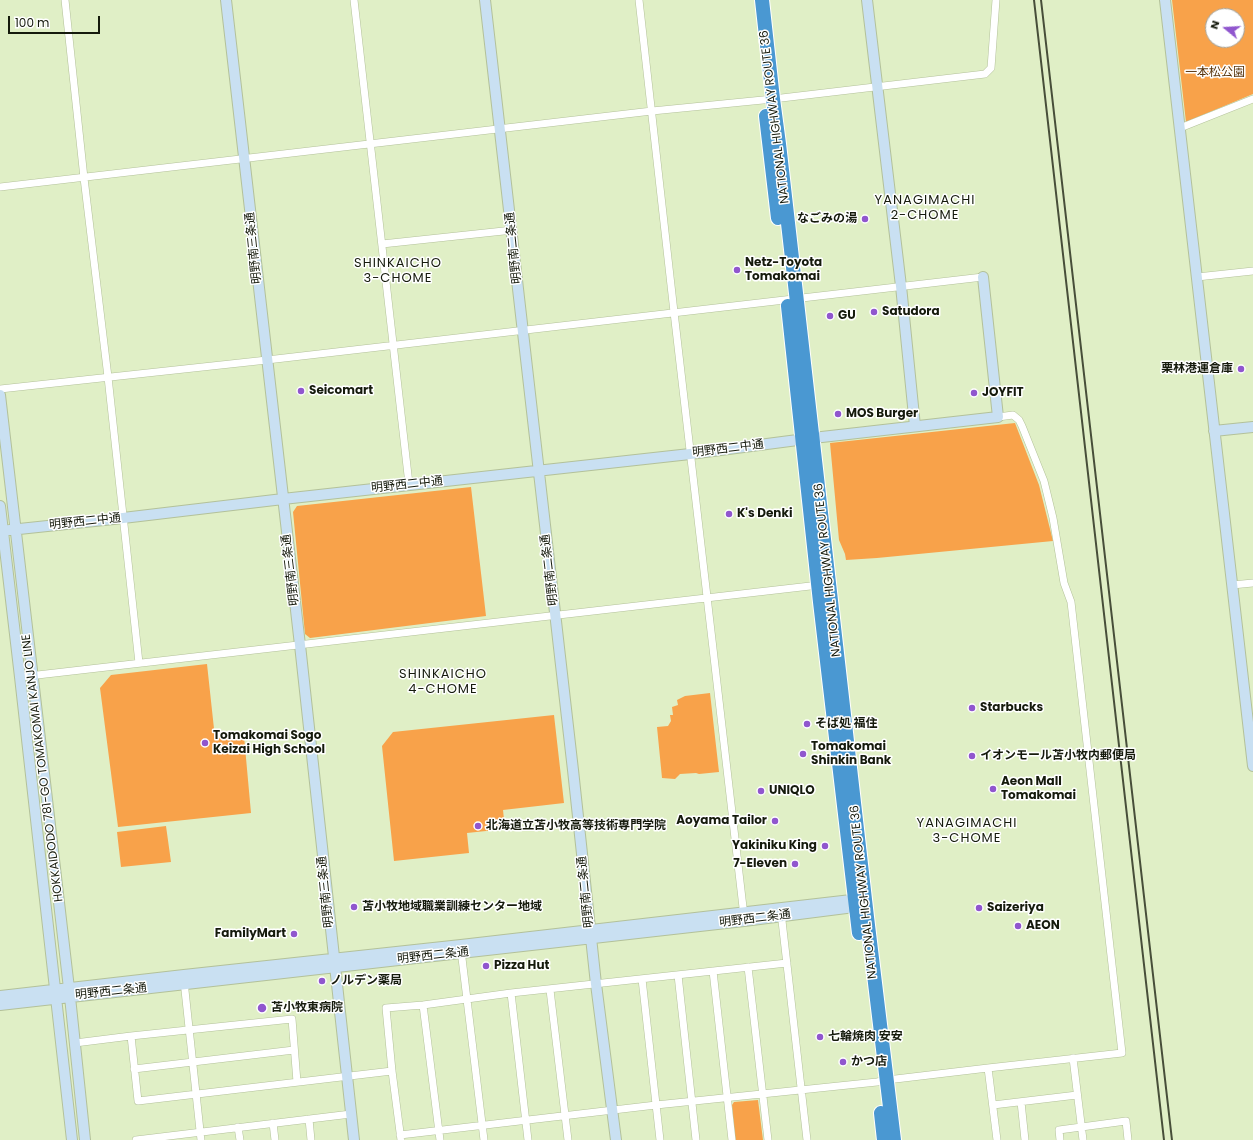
<!DOCTYPE html>
<html>
<head>
<meta charset="utf-8">
<style>
  body { margin:0 }
  #map { position:relative; width:1253px; height:1140px; overflow:hidden; background:#e0efc6; font-family:Poppins,sans-serif }
  canvas { display:block }
  .north { position:absolute; left:1205px; top:8px; width:40px; height:40px; box-sizing:border-box; background:#fff; border:1px solid #a1a39e; border-radius:50%; rotate:288deg; font-size:11px; font-weight:700; line-height:16px; text-align:center; color:#151a0c }
  .north::after { content:''; display:block; margin:auto; width:14px; height:18px; background:#9056ce; clip-path:polygon(50% 0,100% 100%,50% 72%,0 100%) }
  .scale { position:absolute; left:8px; top:16px; width:92px; height:18px; box-sizing:border-box; border:2px solid #151a0c; border-top:0; padding-left:5px; font-size:12px; line-height:14px; white-space:nowrap; color:#151a0c; -webkit-text-stroke:3px #fff; paint-order:stroke }
</style>
</head>
<body>
<div id="map">
<canvas width="1253" height="1140"></canvas>
<div class="north">N</div>
<div class="scale">100 m</div>
</div>
<script>
const context = document.querySelector('canvas').getContext('2d');
context.lineJoin = 'round';
function paint(path, color) { context.fillStyle = color; context.fill(path, 'evenodd'); }
const shape = rows => new Path2D(rows.map(r => 'M' + r).join(''));
function trace(path, color, width, dash) { context.strokeStyle = color; context.lineWidth = width; context.lineCap = dash ? 'butt' : 'round'; context.setLineDash(dash || []); context.stroke(path); }
function write(font, color, halo, rows, align = 'center') {
  context.font = font + ' Poppins,"Noto Sans JP",sans-serif'; context.lineWidth = 3; context.setLineDash([]); context.textBaseline = 'middle'; context.strokeStyle = halo; context.fillStyle = color; for (const [text, x, y, turn = 0] of rows) {
    context.save(); context.translate(x, y); context.rotate((+turn || 0) * Math.PI / 180); context.textAlign = isNaN(turn) ? turn : align; if (halo) context.strokeText(text, 0, 0); context.fillText(text, 0, 0); context.restore();
  }
}
const green = shape([
  [1172,0,1253,0,1253,94,1186,122],
  [1213,16,1237,16,1237,40,1213,40],
  [1015,423,1039,485,1053,541,877,558,846,560,845,554,839,540,830,443],
  [471,487,486,616,310,638,305,634,293,512,297,506],
  [207,664,215,738,244,736,251,813,118,827,100,688,111,675],
  [710,693,719,772,699,774,696,773,680,774,675,779,662,778,657,727,668,726,671,721,670,715,673,715,672,707,678,705,677,700,685,696],
  [554,715,564,803,503,810,505,829,467,833,469,853,394,861,382,746,393,732],
  [166,826,171,862,121,867,117,832],
  [758,1100,763,1140,735,1140,732,1105,734,1102]
]);
const street = shape([
  [65,0,84,178,108,377,139,663],
  [354,0,409,484],
  [639,0,674,312,744,916],
  [1180,128,1253,99],
  [0,187,652,111,773,99,985,74,991,68,996,0],
  [382,244,513,230],
  [1197,277,1253,271],
  [0,389,267,360,983,277],
  [1232,585,1253,583],
  [20,677,819,585],
  [781,912,807,1140],
  [461,950,484,1140],
  [748,967,768,1140],
  [713,971,732,1140],
  [678,975,696,1140],
  [642,979,660,1140],
  [184,981,201,1140],
  [550,990,568,1140],
  [511,993,528,1140],
  [423,1005,440,1140],
  [131,1036,138,1101,392,1071],
  [75,1043,131,1036,292,1019,297,1082],
  [1073,1058,1083,1140],
  [988,1068,997,1140],
  [134,1069,294,1050],
  [1021,1102,1025,1140],
  [993,1105,1077,1095],
  [309,1119,311,1140],
  [273,1123,275,1140],
  [238,1127,240,1140],
  [400,1135,656,1105,877,1082,887,1080,988,1068,1122,1053,1071,602,1064,583,1053,518,1044,481,1022,426,1019,420,1013,415,998,417],
  [136,1140,351,1114],
  [401,1140,392,1071,386,1008,423,1005,511,993,787,963],
  [1060,1140,1059,1130,1126,1121,1128,1140]
]);
const secondary = shape([
  [226,0,300,645,354,1140],
  [485,0,573,770,596,984,616,1140],
  [867,0,901,286,915,426],
  [1165,0,1253,766],
  [0,395,70,997,85,1140],
  [1214,431,1253,427],
  [0,506,20,677,72,1140],
  [0,531,123,518,283,499,690,454,813,438,998,417,983,277],
  [0,996,184,975,461,945,860,899],
  [0,1005,744,921,862,906]
]);
const highway = shape([
  [762,0,773,99,779,144,867,917,894,1140],
  [766,116,778,218],
  [788,306,820,602,859,933],
  [881,1113,884,1140]
]);
const rail = shape([
  [1034,0,1164,1140],
  [1041,0,1172,1140]
]);
const markers = [
  [865,219,4,"#9056ce"],
  [737,270,4,"#9056ce"],
  [874,312,4,"#9056ce"],
  [830,316,4,"#9056ce"],
  [1241,369,4,"#9056ce"],
  [301,391,4,"#9056ce"],
  [974,393,4,"#9056ce"],
  [838,414,4,"#9056ce"],
  [729,514,4,"#9056ce"],
  [972,708,4,"#9056ce"],
  [807,724,4,"#9056ce"],
  [205,743,4,"#9056ce"],
  [803,754,4,"#9056ce"],
  [972,756,4,"#9056ce"],
  [993,789,4,"#9056ce"],
  [761,791,4,"#9056ce"],
  [775,821,4,"#9056ce"],
  [478,826,4,"#9056ce"],
  [825,846,4,"#9056ce"],
  [795,864,4,"#9056ce"],
  [354,907,4,"#9056ce"],
  [979,908,4,"#9056ce"],
  [1018,926,4,"#9056ce"],
  [294,934,4,"#9056ce"],
  [486,966,4,"#9056ce"],
  [322,981,4,"#9056ce"],
  [262,1008,5,"#9056ce"],
  [820,1037,4,"#9056ce"],
  [843,1062,4,"#9056ce"]
];
const parkNames = [
  ["一本松公園",1215,73]
];
const streetNames = [
  ["NATIONAL HIGHWAY ROUTE 36",775,117,-97],
  ["明野南三条通",254,248,-96],
  ["明野南二条通",514,248,-96],
  ["明野西二中通",728,449,-7],
  ["明野西二中通",407,485,-6],
  ["明野西二中通",85,522,-6],
  ["明野南三条通",291,570,-97],
  ["明野南二条通",550,570,-97],
  ["NATIONAL HIGHWAY ROUTE 36",828,570,-96],
  ["HOKKAIDODO 781-GO TOMAKOMAI KANJO LINE",43,768,-97],
  ["明野南三条通",326,892,-96],
  ["明野南二条通",586,892,-96],
  ["NATIONAL HIGHWAY ROUTE 36",864,892,-96],
  ["明野西二条通",755,919,-7],
  ["明野西二条通",433,956,-6],
  ["明野西二条通",111,992,-6]
];
const poiNames = [
  ["なごみの湯",857,219,"right"],
  ["Netz-Toyota",745,263],
  ["Tomakomai",745,277],
  ["Satudora",882,312],
  ["GU",838,316],
  ["栗林港運倉庫",1233,369,"right"],
  ["Seicomart",309,391],
  ["JOYFIT",982,393],
  ["MOS Burger",846,414],
  ["K's Denki",737,514],
  ["Starbucks",980,708],
  ["そば処 福住",815,724],
  ["Tomakomai Sogo",213,736],
  ["Keizai High School",213,750],
  ["Tomakomai",811,747],
  ["Shinkin Bank",811,761],
  ["イオンモール苫小牧内郵便局",980,756],
  ["Aeon Mall",1001,782],
  ["Tomakomai",1001,796],
  ["UNIQLO",769,791],
  ["Aoyama Tailor",767,821,"right"],
  ["北海道立苫小牧高等技術専門学院",486,826],
  ["Yakiniku King",817,846,"right"],
  ["7-Eleven",787,864,"right"],
  ["苫小牧地域職業訓練センター地域",362,907],
  ["Saizeriya",987,908],
  ["AEON",1026,926],
  ["FamilyMart",286,934,"right"],
  ["Pizza Hut",494,966],
  ["ノルデン薬局",330,981],
  ["苫小牧東病院",271,1008],
  ["七輪焼肉 安安",828,1037],
  ["かつ店",851,1062]
];
const neighbourhoodNames = [
  ["YANAGIMACHI",925,201],
  ["2-CHOME",925,216],
  ["SHINKAICHO",398,264],
  ["3-CHOME",398,279],
  ["SHINKAICHO",443,675],
  ["4-CHOME",443,690],
  ["YANAGIMACHI",967,824],
  ["3-CHOME",967,839]
];
paint(green, '#f8a24a');
trace(street, '#b3c19a', 8);
trace(secondary, '#b3c19a', 12);
trace(highway, '#fff', 16);
trace(street, '#fff', 7);
trace(secondary, '#c9e0f2', 10);
trace(highway, '#4a98d2', 14);
trace(rail, '#474e39', 2);
for (const [x, y, r, color] of markers) { const dot = new Path2D(); dot.arc(x, y, r, 0, 2 * Math.PI); context.fillStyle = color; context.fill(dot); trace(dot, '#fff', 1.5); }
write('12px', '#58340c', '#fff', parkNames);
write('12px', '#151a0c', '#fff', streetNames);
write('bold 12px', '#151a0c', '#fff', poiNames, 'left');
context.letterSpacing = '1px';
write('13px', '#151a0c', '#fff', neighbourhoodNames);
context.letterSpacing = '0px';
</script>
</body>
</html>
